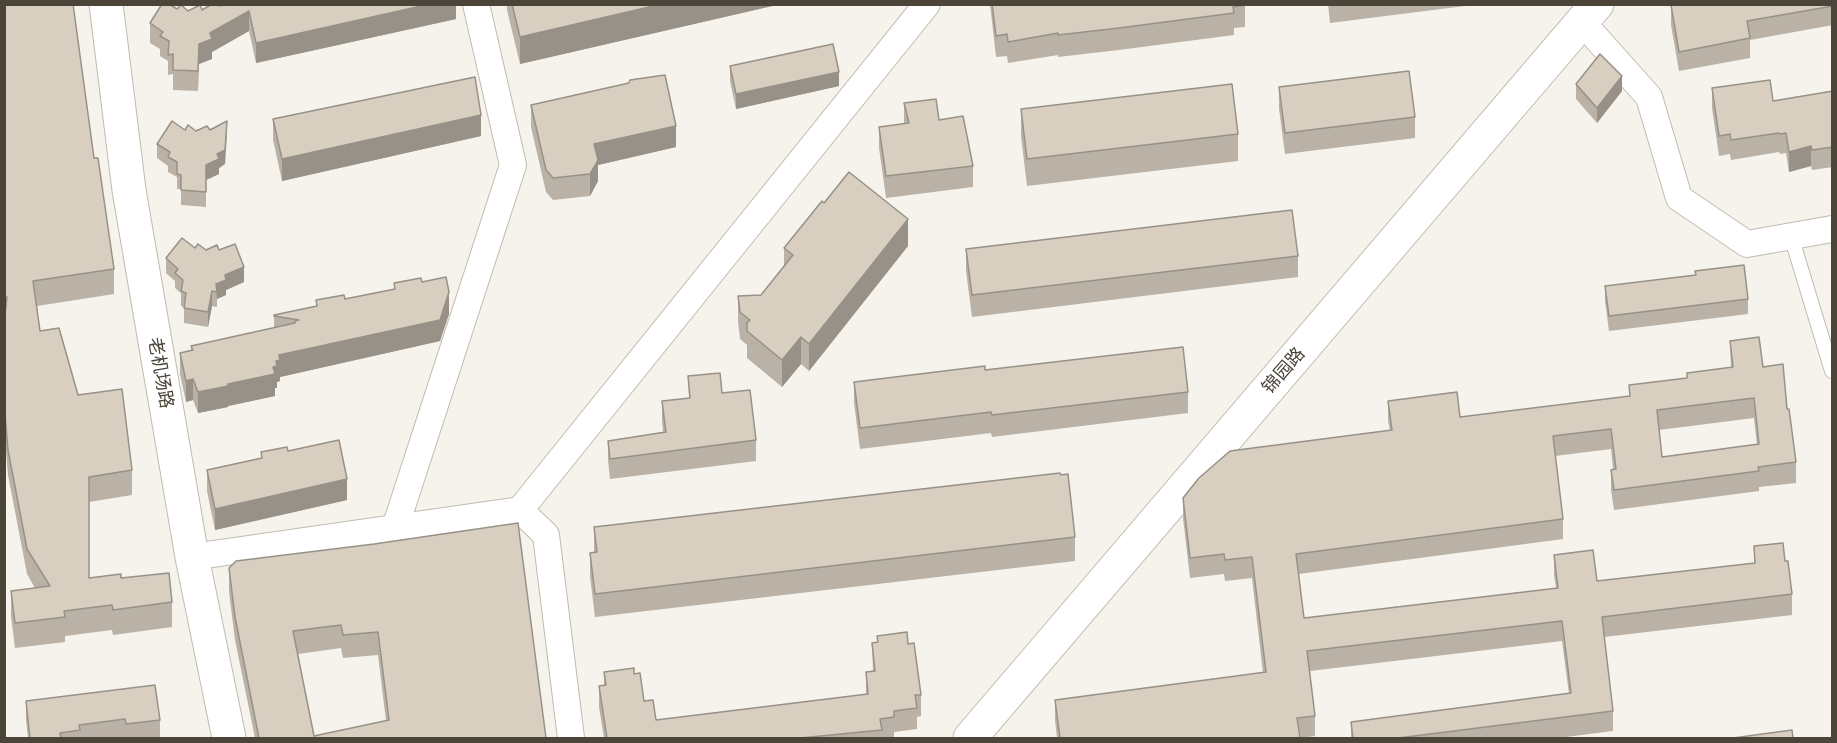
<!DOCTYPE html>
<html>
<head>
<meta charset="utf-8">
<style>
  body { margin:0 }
  #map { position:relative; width:1837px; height:743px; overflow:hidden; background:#f6f3ec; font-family:Manrope,sans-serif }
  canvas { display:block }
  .frame { position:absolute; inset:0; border:6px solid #4b4439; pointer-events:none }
</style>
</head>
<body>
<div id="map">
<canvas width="1837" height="743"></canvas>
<div class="frame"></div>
</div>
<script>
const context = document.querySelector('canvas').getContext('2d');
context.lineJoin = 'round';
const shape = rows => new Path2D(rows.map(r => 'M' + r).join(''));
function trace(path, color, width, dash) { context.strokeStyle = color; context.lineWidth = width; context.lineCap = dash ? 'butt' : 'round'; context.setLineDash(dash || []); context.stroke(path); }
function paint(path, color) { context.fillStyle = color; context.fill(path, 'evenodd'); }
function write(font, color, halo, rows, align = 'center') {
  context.font = font + ' Manrope,"Noto Sans SC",sans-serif'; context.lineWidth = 4.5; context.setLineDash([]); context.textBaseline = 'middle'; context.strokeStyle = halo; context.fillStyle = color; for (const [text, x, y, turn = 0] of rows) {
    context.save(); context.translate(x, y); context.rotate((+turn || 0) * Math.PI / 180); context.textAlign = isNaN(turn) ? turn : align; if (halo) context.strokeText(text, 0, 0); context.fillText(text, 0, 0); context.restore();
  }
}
const service = shape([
  [1791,236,1832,371]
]);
const minor = shape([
  [1582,22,1649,97,1679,198,1747,244,1832,229],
  [520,510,546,535,571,738],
  [395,528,513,165,476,4],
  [192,557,520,510,927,4]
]);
const tertiary = shape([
  [106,4,129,190,192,557,229,738],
  [970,738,1597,4]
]);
const wall = shape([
  [4,4,94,158,114,269,114,294,37,306,40,331,78,395,132,470,132,495,89,502,89,578,121,578,172,602,172,627,113,635,112,630,65,636,65,642,15,648,11,616,11,591,35,588,27,574,8,475,4,428],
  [456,4,456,19,256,63,249,31,212,52,212,59,199,64,198,91,173,90,173,74,168,75,168,61,160,56,160,49,150,43,150,23,177,9,188,11,202,10,219,6],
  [507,4,781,4,520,64,507,10],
  [990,4,1245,4,1245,27,1234,28,1234,35,1119,50,1058,57,1058,55,1008,63,1007,56,996,57],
  [1328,4,1481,4,1330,23],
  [1833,4,1833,25,1750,40,1750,58,1679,71,1671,25,1671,5],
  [730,66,839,86,736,109,730,81],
  [1576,84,1622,91,1597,123,1576,99],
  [1279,87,1415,117,1415,138,1285,154,1279,109],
  [1712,88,1773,101,1833,91,1833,167,1812,170,1811,166,1789,172,1786,153,1780,154,1779,152,1731,160,1730,154,1719,156,1712,108],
  [904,103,939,120,973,166,973,187,886,198,879,148,879,127,904,124],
  [531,105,676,147,598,165,598,181,590,196,553,200,546,192,531,127],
  [1021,109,1238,134,1238,161,1027,186,1021,136],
  [273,119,481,136,282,181,273,140],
  [185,130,196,131,210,130,227,136,225,164,219,168,219,174,206,180,206,207,181,205,181,189,177,189,177,177,168,172,168,166,157,158,157,144],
  [824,203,908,246,809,371,801,364,782,387,747,358,747,345,740,339,738,322,738,296,761,295,784,267,784,248],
  [195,248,206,250,219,250,244,282,226,290,226,295,217,299,217,307,212,306,208,327,184,323,184,307,181,306,181,293,175,288,175,281,166,273,166,258],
  [966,249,1298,256,1298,277,972,317,966,271],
  [422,282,449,314,440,341,280,377,280,381,277,382,277,388,275,388,275,396,228,406,228,407,198,413,193,400,186,402,180,374,180,353,191,350,191,346,274,328,274,315,316,306,316,300,345,299,394,290,394,283],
  [1605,286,1748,299,1748,314,1609,331,1605,301],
  [1730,341,1763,367,1787,409,1796,462,1796,483,1759,487,1759,491,1614,510,1611,490,1611,470,1613,469,1611,449,1555,456,1563,519,1563,539,1299,574,1304,618,1556,588,1554,575,1554,555,1597,581,1754,563,1754,546,1785,561,1792,594,1792,615,1604,637,1613,711,1613,731,1558,738,1351,738,1351,722,1569,694,1562,641,1310,671,1315,716,1315,736,1300,738,1057,738,1055,720,1055,700,1263,673,1252,578,1225,581,1224,574,1190,578,1183,518,1183,498,1390,431,1388,421,1388,401,1460,417,1629,397,1629,385,1687,378,1687,373,1731,368],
  [1754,418,1757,445,1662,457,1659,430],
  [985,370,1188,392,1188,413,992,437,991,433,860,449,854,403,854,382],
  [688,376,722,393,756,440,756,461,610,479,608,461,608,441,663,432,662,421,662,401,689,398],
  [288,451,347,500,215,530,207,491,207,470,261,458,261,452],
  [594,527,1075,537,1075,561,595,617,590,576,590,553,594,552],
  [374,544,546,738,255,738,235,640,229,592,229,568],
  [341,648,343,658,378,655,386,721,314,736,298,654],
  [877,636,908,644,921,695,921,716,917,717,917,729,894,732,894,738,604,738,599,707,599,686,604,685,604,672,634,674,644,701,656,720,866,694,866,672,873,671,872,643,877,642],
  [26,701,160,720,160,738,28,738,26,720]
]);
const shadedWall = shape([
  [430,4,456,4,456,19,256,63,256,43],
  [662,4,781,4,520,64,520,37],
  [249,11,249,31,212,52,212,59,199,64,198,91,199,44,210,33],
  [839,72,839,86,736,109,736,94],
  [1622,76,1622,91,1597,123,1597,108],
  [481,115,481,136,282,181,282,159],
  [227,121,225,164,219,168,219,174,206,180,206,207,206,165,217,154],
  [676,126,676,147,598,165,598,181,590,196,590,174,594,144],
  [1811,146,1811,166,1789,172,1789,152],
  [908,219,908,246,809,371,809,344],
  [244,267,244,282,226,290,226,295,217,299,216,284,225,275],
  [212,291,212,306,208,327,208,312],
  [449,292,449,314,440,341,280,377,280,381,277,382,277,388,275,388,275,396,228,406,228,407,198,413,198,392,228,384,273,367,279,355],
  [801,337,801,364,782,387,782,360],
  [193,379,193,400,186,402,186,381],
  [347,479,347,500,215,530,215,509]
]);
const building = shape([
  [4,4,73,4,94,158,98,158,114,269,33,281,40,331,59,328,78,395,122,389,132,470,89,477,89,578,121,574,121,578,169,573,172,602,113,610,112,605,64,611,65,617,15,623,11,591,50,586,27,549,8,450,4,403,4,323,7,297,4,298,4,4],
  [162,4,169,4,177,9,181,5,188,11,200,5,202,10,212,4,218,4,219,6,226,4,430,4,256,43,249,11,210,33,212,39,199,44,198,71,173,70,173,54,168,55,169,41,160,36,163,32,150,23,162,4],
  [512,4,662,4,520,37,512,4],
  [992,4,1245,4,1245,5,1233,7,1234,13,1119,28,1058,35,1058,33,1008,42,1007,34,996,36,992,4],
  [1677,4,1833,4,1833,6,1747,21,1750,38,1679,52,1671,5,1677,4],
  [833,44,839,72,736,94,730,66,833,44],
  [1600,54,1622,76,1597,108,1576,84,1600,54],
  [1409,71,1415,117,1285,133,1279,87,1409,71],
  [665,75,676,126,594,144,598,160,590,174,553,178,546,170,531,105,629,83,630,80,665,75],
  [475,77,481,115,282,159,273,119,475,77],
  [1770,80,1773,101,1833,91,1833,147,1812,150,1811,146,1789,152,1786,133,1780,134,1779,133,1731,140,1730,134,1719,136,1712,88,1770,80],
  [1232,84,1238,134,1027,159,1021,109,1232,84],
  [936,99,939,120,963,116,973,166,886,176,879,127,909,123,904,103,936,99],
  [172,121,185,130,188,125,196,131,207,126,210,130,227,121,225,150,217,154,219,159,206,165,206,192,181,190,181,175,177,174,177,162,168,157,170,152,157,144,172,121],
  [849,172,908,219,809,344,801,337,782,360,747,331,747,323,750,320,740,312,738,296,761,295,793,255,784,248,822,201,824,203,849,172],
  [1292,210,1298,256,972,295,966,249,1292,210],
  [182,238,195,248,198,244,206,250,217,245,219,250,235,244,244,267,225,275,226,280,216,284,217,292,212,291,208,312,184,308,186,293,181,291,183,280,175,273,178,269,166,258,182,238],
  [1744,265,1748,299,1609,316,1605,286,1696,275,1695,271,1744,265],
  [446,277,449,292,440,320,279,355,280,360,276,361,277,366,273,367,275,374,228,384,228,386,198,392,193,379,186,381,180,353,193,350,191,346,295,323,295,321,299,320,274,316,274,315,317,306,316,300,344,295,345,299,395,289,394,283,421,278,422,282,446,277],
  [1759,337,1763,367,1783,364,1787,409,1789,409,1796,462,1758,467,1759,471,1614,490,1611,470,1616,469,1611,429,1553,436,1563,519,1296,554,1304,618,1558,588,1554,555,1593,550,1597,581,1755,563,1754,546,1783,543,1785,561,1788,561,1792,594,1602,617,1613,711,1398,738,1353,738,1351,722,1571,693,1562,621,1307,651,1315,716,1297,718,1300,738,1060,738,1055,700,1266,672,1252,557,1225,560,1224,554,1190,558,1183,498,1199,478,1230,451,1392,430,1388,401,1457,392,1460,417,1630,396,1629,385,1687,378,1687,373,1733,367,1730,341,1759,337],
  [1754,398,1759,444,1662,457,1657,410,1754,398],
  [1183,347,1188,392,992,415,991,412,860,428,854,382,985,366,985,370,1183,347],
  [720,373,722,393,750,390,756,440,610,459,608,441,666,432,662,401,690,398,688,376,720,373],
  [339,440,347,479,215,509,207,470,262,458,261,452,287,447,288,451,339,440],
  [1060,473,1061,475,1068,474,1075,537,595,594,590,553,597,552,594,527,1060,473],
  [518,523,546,738,259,738,235,617,229,568,236,561,374,544,518,523],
  [341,625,343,635,378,632,389,720,314,736,293,631,341,625],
  [907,632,908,644,914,643,921,695,915,695,917,708,894,711,894,717,880,719,882,730,800,738,607,738,599,686,606,685,604,672,634,668,634,674,640,673,644,701,653,700,656,720,868,694,866,672,875,671,872,643,878,642,877,636,907,632],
  [155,685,160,720,126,724,125,719,79,725,80,730,60,733,61,738,30,738,26,701,155,685],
  [1792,730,1793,738,1733,738,1792,730]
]);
const streetNames = [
  ["锦园路",1284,371,-49],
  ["老机场路",160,373,80]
];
trace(service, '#c2bbae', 16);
trace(minor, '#c2bbae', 28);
trace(tertiary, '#c2bbae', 35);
trace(service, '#fff', 14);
trace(minor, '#fff', 26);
trace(tertiary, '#fff', 33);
paint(wall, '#bab2a6');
paint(shadedWall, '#979187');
paint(building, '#d8cfc1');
trace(building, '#979187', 1.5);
write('18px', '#4b4439', '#fff', streetNames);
</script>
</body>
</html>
